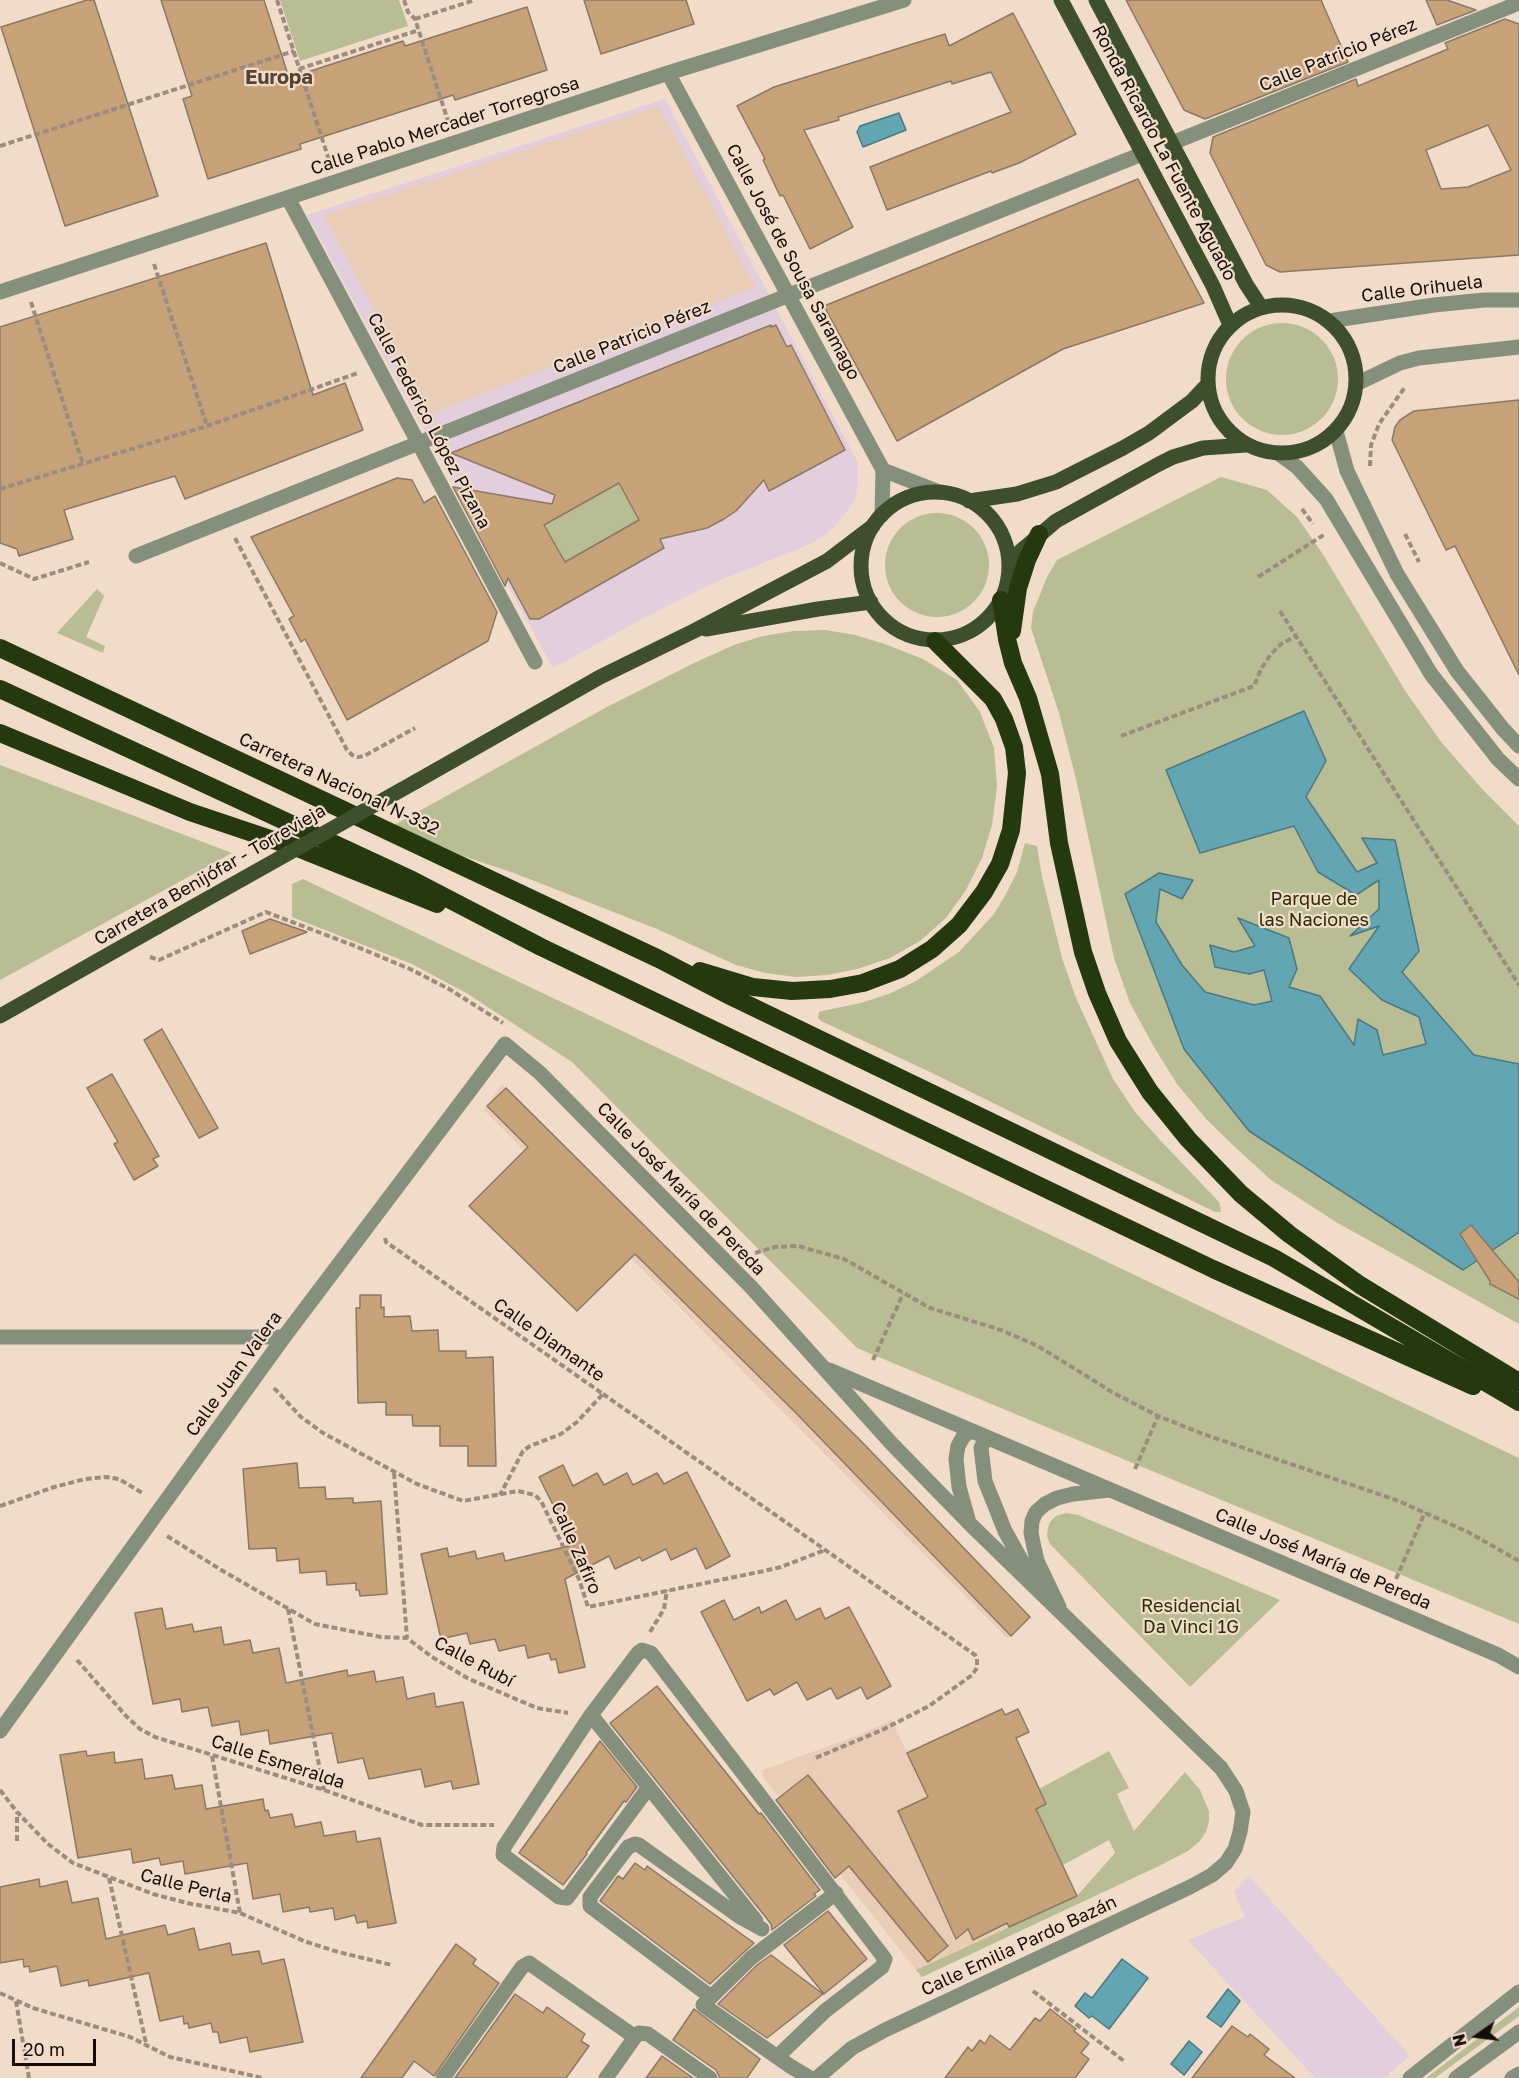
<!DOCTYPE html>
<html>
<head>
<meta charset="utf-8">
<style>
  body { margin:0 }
  #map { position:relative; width:1519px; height:2078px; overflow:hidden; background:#f1dbc9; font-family:"Golos Text",sans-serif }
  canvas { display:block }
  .north { position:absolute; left:1447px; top:2006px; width:60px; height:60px; -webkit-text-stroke:4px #f1dbc9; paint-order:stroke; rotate:256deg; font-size:16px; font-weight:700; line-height:24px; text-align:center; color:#150e08 }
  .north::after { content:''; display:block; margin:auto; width:21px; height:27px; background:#150e08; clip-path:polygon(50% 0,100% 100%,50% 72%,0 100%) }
  .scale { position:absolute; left:12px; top:2039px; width:84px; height:27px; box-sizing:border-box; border:3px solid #150e08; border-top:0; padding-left:8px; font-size:18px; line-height:21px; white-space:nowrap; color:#150e08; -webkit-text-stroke:4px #f1dbc9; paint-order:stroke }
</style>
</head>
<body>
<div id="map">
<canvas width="1519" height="2078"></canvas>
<div class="north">N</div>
<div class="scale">20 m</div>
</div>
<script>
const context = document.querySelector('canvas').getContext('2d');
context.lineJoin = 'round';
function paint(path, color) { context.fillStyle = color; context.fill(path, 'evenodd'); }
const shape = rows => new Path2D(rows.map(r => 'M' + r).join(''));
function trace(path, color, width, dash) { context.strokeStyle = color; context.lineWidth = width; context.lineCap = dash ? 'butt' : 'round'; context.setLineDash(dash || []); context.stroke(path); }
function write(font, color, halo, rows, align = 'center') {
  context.font = font + ' "Golos Text",sans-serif'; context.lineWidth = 4.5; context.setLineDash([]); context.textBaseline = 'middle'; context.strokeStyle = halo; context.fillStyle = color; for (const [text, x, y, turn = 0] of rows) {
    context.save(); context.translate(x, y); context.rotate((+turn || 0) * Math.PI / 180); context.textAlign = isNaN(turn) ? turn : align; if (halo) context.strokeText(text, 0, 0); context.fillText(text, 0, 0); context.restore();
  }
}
const commercial = shape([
  [665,99,858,463,857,492,852,504,835,527,813,543,713,583,655,612,553,668,307,215],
  [1249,1876,1410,2056,1384,2078,1315,2078,1188,1940,1245,1917,1234,1892]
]);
const built = shape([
  [659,106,756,287,430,414,324,215],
  [502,1084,841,1422,1030,1617,1008,1639,484,1110],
  [1002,1709,1005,1714,1018,1709,1029,1732,1016,1738,1029,1793,1077,1896,916,1970,763,1777,763,1770,856,1736,892,1720,907,1753]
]);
const green = shape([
  [280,0,399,0,408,26,300,61],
  '1226 379a56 56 0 1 1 112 0a56 56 0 1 1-112 0Z',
  [1221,477,1267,490,1297,517,1322,553,1406,692,1442,743,1483,790,1519,826,1519,1324,1336,1222,1271,1180,1235,1147,1207,1120,1177,1084,1154,1047,1130,1003,1114,958,1076,779,1059,713,1031,628,1033,612,1047,577,1057,560],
  [619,483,639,520,565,562,544,525],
  '885 565a52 52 0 1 1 104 0a52 52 0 1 1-104 0Z',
  [97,589,104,596,86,637,105,646,103,653,57,633],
  [825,630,855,635,885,644,923,659,957,680,980,712,994,748,997,787,992,825,982,858,966,890,946,918,920,941,890,958,857,969,827,975,796,977,765,973,736,965,657,929,514,873,463,856,394,825,607,707,694,663,734,645,763,636,794,631],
  [0,765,232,853,0,980],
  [1025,843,1037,846,1042,877,1062,958,1076,998,1113,1079,1135,1112,1160,1140,1219,1202,1221,1210,1220,1212,1215,1212,930,1072,821,1021,818,1018,819,1012,822,1011,861,1003,891,993,916,981,959,952,994,914,1006,894,1017,872],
  [303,879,1519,1458,1519,1624,857,1348,572,1062,468,994,412,964,292,917,292,884],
  [1066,1513,1078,1515,1280,1600,1190,1687,1050,1544,1047,1536,1048,1528,1050,1522,1056,1516],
  [1109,1751,1129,1788,1117,1794,1134,1831,1185,1772,1200,1790,1209,1811,1209,1821,1206,1832,1199,1842,1188,1851,1159,1866,922,1977,916,1970,1077,1896,1115,1853,1109,1840,1063,1865,1036,1809,1046,1804,1039,1789],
  [1519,2007,1519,2016,1435,2078,1426,2078]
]);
const water = shape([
  [899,113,906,130,863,147,857,132,860,126,899,113],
  [1304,711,1326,761,1306,797,1357,872,1377,863,1362,838,1395,840,1419,951,1402,972,1474,1055,1519,1064,1519,1232,1463,1270,1249,1131,1184,1049,1125,894,1159,873,1193,880,1182,899,1160,889,1156,922,1182,965,1205,992,1254,1005,1272,1001,1264,970,1249,974,1215,967,1210,945,1234,952,1255,946,1238,918,1289,938,1297,969,1289,987,1320,996,1354,1045,1358,1019,1377,1030,1383,1055,1426,1044,1419,1017,1382,1000,1349,969,1379,926,1350,936,1379,909,1379,880,1356,895,1318,872,1294,826,1200,853,1166,770,1304,711],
  [1122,1959,1148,1978,1109,2029,1092,2016,1089,2018,1075,2006,1085,1993,1092,1998,1122,1959],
  [1228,1989,1240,2001,1221,2027,1207,2017,1228,1989],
  [1189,2041,1202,2052,1184,2075,1171,2064,1189,2041]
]);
const building = shape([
  [87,0,94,0,158,196,65,226,1,27,87,0],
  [161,0,264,0,289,78,403,41,405,46,527,7,547,70,455,100,453,95,300,144,301,149,208,179,183,99,192,96,161,0],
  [584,0,686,0,694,24,601,54,584,0],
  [1126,0,1321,0,1348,62,1205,119,1184,110,1126,0],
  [1426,0,1447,0,1476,10,1437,25,1426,0],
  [1013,13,1076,134,1019,163,992,173,991,171,887,210,870,167,1011,112,991,72,952,84,951,81,838,117,839,120,804,130,853,227,810,249,783,195,780,196,763,160,765,159,737,106,774,87,945,34,949,46,1013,13],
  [1505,19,1519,24,1519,255,1280,272,1266,265,1210,153,1213,137,1356,79,1358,86,1407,66,1448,49,1445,43,1505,19],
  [1488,125,1511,170,1468,187,1441,189,1426,150,1488,125],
  [1138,179,1204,303,1063,349,897,441,824,306,1138,179],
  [266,243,313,395,345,383,363,430,185,499,175,476,64,510,73,539,19,556,17,549,0,543,0,327,266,243],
  [771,325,771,327,776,325,787,347,791,345,845,450,769,491,764,480,736,511,724,519,707,528,660,539,664,548,539,619,530,619,508,578,505,586,453,487,552,504,555,495,451,453,771,325],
  [619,483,639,520,565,562,544,525,619,483],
  [1519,400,1519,675,1455,546,1446,550,1392,440,1395,427,1400,420,1414,411,1519,400],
  [397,478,412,480,424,503,435,496,497,612,488,641,347,720,305,639,301,642,289,619,294,616,251,537,397,478],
  [270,919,307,932,250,954,242,931,270,919],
  [162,1029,218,1128,199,1138,144,1040,162,1029],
  [112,1074,159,1156,153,1159,158,1166,134,1180,114,1144,118,1142,87,1088,112,1074],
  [506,1088,860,1440,1030,1617,1011,1636,796,1413,635,1254,577,1311,469,1206,528,1147,487,1106,506,1088],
  [1471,1225,1519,1282,1519,1299,1490,1284,1490,1281,1460,1234,1471,1225],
  [360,1295,381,1295,381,1308,384,1307,384,1317,410,1316,412,1331,438,1330,439,1351,466,1351,466,1358,493,1357,496,1466,468,1466,468,1446,440,1446,440,1426,413,1426,412,1415,386,1415,386,1402,358,1403,356,1308,360,1308,360,1295],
  [297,1463,299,1488,325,1487,326,1499,353,1498,353,1503,381,1501,387,1594,360,1596,359,1590,356,1590,356,1583,327,1585,326,1571,300,1573,299,1559,277,1561,276,1548,249,1549,243,1469,297,1463],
  [563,1465,573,1486,597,1473,604,1485,627,1473,633,1485,657,1473,664,1484,687,1472,730,1556,706,1569,696,1548,671,1560,666,1549,642,1561,640,1557,615,1569,609,1556,565,1579,585,1667,559,1673,556,1659,551,1660,549,1653,528,1658,525,1645,499,1651,495,1639,470,1644,467,1633,441,1639,421,1554,447,1548,449,1557,475,1551,477,1559,503,1553,505,1561,573,1545,539,1477,563,1465],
  [724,1600,734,1620,759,1607,761,1613,786,1600,796,1620,820,1608,825,1619,849,1607,891,1686,867,1699,861,1687,837,1699,831,1688,807,1700,797,1682,774,1695,770,1689,747,1701,701,1612,724,1600],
  [162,1608,166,1629,192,1624,194,1632,221,1627,224,1645,250,1640,253,1653,279,1648,286,1683,347,1670,348,1676,374,1671,376,1682,403,1677,407,1699,434,1693,436,1707,463,1702,479,1784,453,1789,451,1781,425,1787,421,1769,369,1779,363,1758,338,1763,332,1733,270,1744,268,1730,241,1735,239,1721,212,1726,208,1707,182,1712,180,1699,153,1704,135,1613,162,1608],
  [657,1686,759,1814,761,1813,820,1890,814,1894,816,1896,772,1930,771,1924,764,1915,610,1723,657,1686],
  [1002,1709,1005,1715,1018,1709,1029,1732,1016,1738,1046,1804,1036,1809,1077,1896,1009,1927,1007,1923,973,1940,968,1929,956,1939,898,1811,928,1797,907,1753,1002,1709],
  [600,1741,637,1787,626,1802,624,1801,586,1853,587,1854,563,1885,519,1853,600,1741],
  [86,1751,87,1756,114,1752,115,1763,142,1759,145,1779,172,1775,175,1789,202,1785,206,1809,263,1799,265,1811,268,1810,270,1818,292,1814,295,1827,321,1822,324,1836,355,1831,357,1842,380,1838,396,1923,368,1928,367,1921,357,1923,355,1915,335,1920,333,1908,310,1912,309,1907,283,1912,280,1894,253,1899,247,1863,185,1874,183,1861,161,1865,159,1858,133,1863,131,1849,78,1858,60,1755,86,1751],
  [808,1775,948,1946,928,1962,849,1866,835,1878,776,1800,808,1775],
  [635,1863,645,1870,647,1866,754,1943,710,1984,600,1901,618,1876,623,1879,635,1863],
  [39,1879,40,1887,67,1881,72,1903,98,1898,106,1939,165,1925,168,1935,194,1928,199,1950,230,1943,232,1955,259,1951,262,1964,284,1959,303,2042,250,2052,247,2037,220,2043,218,2032,213,2032,211,2023,189,2028,188,2023,184,2024,183,2016,160,2021,149,1973,89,1986,88,1980,61,1986,57,1966,30,1972,29,1966,24,1967,23,1959,0,1963,0,1887,39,1879],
  [828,1911,867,1959,824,1994,784,1945,828,1911],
  [456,1944,476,1959,473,1964,499,1983,434,2076,414,2061,402,2078,361,2078,456,1944],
  [771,1955,823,1994,767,2038,718,2004,757,1965,771,1955],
  [515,1994,543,2013,547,2007,585,2034,581,2041,589,2046,566,2078,455,2078,515,1994],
  [694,2009,760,2059,747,2078,720,2078,716,2070,673,2040,694,2009],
  [1050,2009,1076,2029,1074,2031,1089,2043,1081,2053,1089,2059,1075,2078,945,2078,968,2047,972,2051,980,2040,985,2044,990,2035,1010,2050,1035,2018,1040,2021,1050,2009],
  [1232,2026,1248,2037,1250,2034,1269,2049,1264,2055,1295,2078,1192,2078,1232,2026],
  [662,2056,693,2078,646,2078,662,2056]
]);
const path = shape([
  [277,0,330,163],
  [404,0,408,12,415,19,449,124],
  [415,19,475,0],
  [299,69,419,30],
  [0,146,294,51],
  [154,264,207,426],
  [31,302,83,464],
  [1370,466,1371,445,1379,424,1405,387],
  [0,489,207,426,358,373],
  [1302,509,1313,524],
  [1405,534,1419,562],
  [235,538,347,750,352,755,358,757,364,756,415,728],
  [0,563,34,579,89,562],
  [1258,577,1322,536,1321,535],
  [1280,611,1519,985],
  [1121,736,1254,686,1261,669,1271,654,1281,644,1296,636],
  [150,957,159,960,266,912,355,946,410,969,449,989,503,1023],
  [385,1238,386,1242,603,1394,577,1422,561,1434,530,1446,523,1451,500,1495],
  [755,1253,775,1247,798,1246,844,1259,930,1308,1001,1330,1038,1346,1112,1392,1158,1416,1203,1434,1396,1500,1468,1532,1519,1561],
  [873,1360,903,1294],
  [274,1388,301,1417,323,1433,417,1484,463,1501,518,1491,535,1495,541,1501,579,1579,588,1607,764,1571,781,1567,825,1550],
  [603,1394,975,1655,977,1659,977,1668,972,1675,929,1706,882,1730,813,1759],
  [1135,1469,1158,1416],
  [394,1473,407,1638],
  [0,1506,54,1487,85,1479,107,1477,119,1479,144,1494],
  [167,1536,218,1568,315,1624,381,1637,407,1638,432,1657,469,1679,537,1708,568,1713],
  [1396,1579,1425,1512],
  [288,1609,324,1790],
  [650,1632,664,1609,667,1590],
  [77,1660,126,1716,140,1729,155,1737,324,1790,422,1825,494,1825],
  [212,1756,240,1913],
  [0,1790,17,1812,48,1844,73,1863,153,1894,187,1903,240,1913,304,1941,338,1952,392,1965],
  [17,1841,17,1813],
  [109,1878,146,2043],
  [1033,1991,1124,2061],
  [0,1993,33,2008,130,2037,170,2057,263,2078],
  [16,2001,29,2078]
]);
const minor = shape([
  [668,73,883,470,882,515],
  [1172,143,1519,3],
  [288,198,535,662],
  [0,292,668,73,904,0],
  [1329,321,1434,305,1484,300,1519,300],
  [1356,384,1400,363,1419,358,1519,347],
  [1336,431,1347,471,1397,574,1457,671,1503,729,1519,746],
  [1279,454,1297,467,1326,499,1431,674,1498,759,1519,779],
  [883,470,939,492],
  [136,556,1142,154],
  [0,1337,284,1337],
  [829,1370,1498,1655,1519,1667],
  [986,1437,981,1448,985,1481,1005,1531,1030,1576],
  [968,1519,959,1487,956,1459,958,1446,963,1437,970,1431],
  [1059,1607,1037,1561,1031,1533,1032,1521,1036,1512,1045,1504,1057,1498,1073,1494,1109,1490],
  [591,1715,756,1921],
  [0,1731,284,1337,505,1044,540,1073,752,1288,891,1443,971,1525,1221,1768,1236,1791,1243,1812,1240,1832,1235,1849,1226,1863,1212,1875,1190,1887,885,2030,852,2048,817,2078],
  [649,1787,567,1898,559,1897,503,1855,504,1847,591,1715,638,1653,642,1650,651,1653,885,1959,882,1967,825,2011,777,2057],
  [711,1997,590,1906,590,1897,628,1847,635,1844,639,1845,740,1917,762,1929],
  [443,2078,522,1967,529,1963,635,2037,639,2033,648,2034,710,2078],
  [606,2078,635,2037],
  [810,2078,790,2066,703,2005,751,1958,836,1893],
  [1410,2078,1519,1992],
  [1456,2078,1519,2032],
  [1512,2078,1519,2074]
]);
const major = shape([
  [1061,0,1213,286,1230,325],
  [1096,0,1246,284,1261,307],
  '1208 379a74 74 0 1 1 148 0a74 74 0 1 1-148 0Z',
  '861 566a74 74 0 1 1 148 0a74 74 0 1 1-148 0Z',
  [969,501,1017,494,1056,482,1123,448,1149,433,1192,401,1208,384],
  [1009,561,1056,521,1159,464,1173,457,1203,448,1246,445],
  [706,629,818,609,871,602],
  [417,781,600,677,694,631,827,561,873,526],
  [0,1016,157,927]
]);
const highway = shape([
  [1001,600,1007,639,1013,663,1028,698,1050,774,1059,843,1083,952,1097,993,1118,1041,1150,1092,1188,1139,1241,1194,1289,1234,1360,1285,1519,1382],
  [1012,631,1018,588,1027,560,1039,534],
  [0,648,659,959,732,997,1274,1258,1519,1402],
  [0,689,412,880,541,947,1213,1269,1473,1386],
  [0,733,190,812,300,849,437,904],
  [700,971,753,987,792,991,830,989,863,983,900,969,932,949,959,925,984,892,1000,864,1011,830,1017,773,1014,747,1004,719,993,699,935,641]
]);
const majorBridge = shape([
  [157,927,417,781]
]);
const streetNames = [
  ["Calle Patricio Pérez",1338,55,-22],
  ["Calle Pablo Mercader Torregrosa",445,126,-18],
  ["Ronda Ricardo La Fuente Aguado",1164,153,62],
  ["Calle José de Sousa Saramago",793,262,62],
  ["Calle Orihuela",1422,289,-7],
  ["Calle Patricio Pérez",632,337,-22],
  ["Calle Federico López Pizana",429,421,62],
  ["Carretera Nacional N-332",339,784,25],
  ["Carretera Benijófar - Torrevieja",210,875,-30],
  ["Calle José María de Pereda",681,1189,46],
  ["Calle Diamante",549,1340,35],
  ["Calle Juan Valera",234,1374,-54],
  ["Calle Zafiro",576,1548,66],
  ["Calle José María de Pereda",1323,1559,23],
  ["Calle Rubí",474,1662,28],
  ["Calle Esmeralda",278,1762,18],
  ["Calle Perla",186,1886,14],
  ["Calle Emilia Pardo Bazán",1019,1946,-25]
];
const parkNames = [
  ["Parque de",1314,899],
  ["las Naciones",1314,920],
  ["Residencial",1191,1606],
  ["Da Vinci 1G",1191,1627]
];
const neighbourhoodNames = [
  ["Europa",279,78]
];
paint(commercial, '#e3cedd');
paint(built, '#e9cdb6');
paint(green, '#b8bd94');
paint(water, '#63a6b3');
trace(water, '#4c7880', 1.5);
paint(building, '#c7a278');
trace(building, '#897966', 1.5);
trace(path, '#9c8c7f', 4, [6, 3]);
trace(minor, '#85907c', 15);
trace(major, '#3d4f2c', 15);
trace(highway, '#24390e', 18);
trace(majorBridge, '#3d4f2c', 15);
write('18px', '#150e08', '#f1dbc9', streetNames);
write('18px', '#2a2c02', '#f1dbc9', parkNames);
write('bold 20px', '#554435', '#f1dbc9', neighbourhoodNames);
</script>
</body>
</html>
